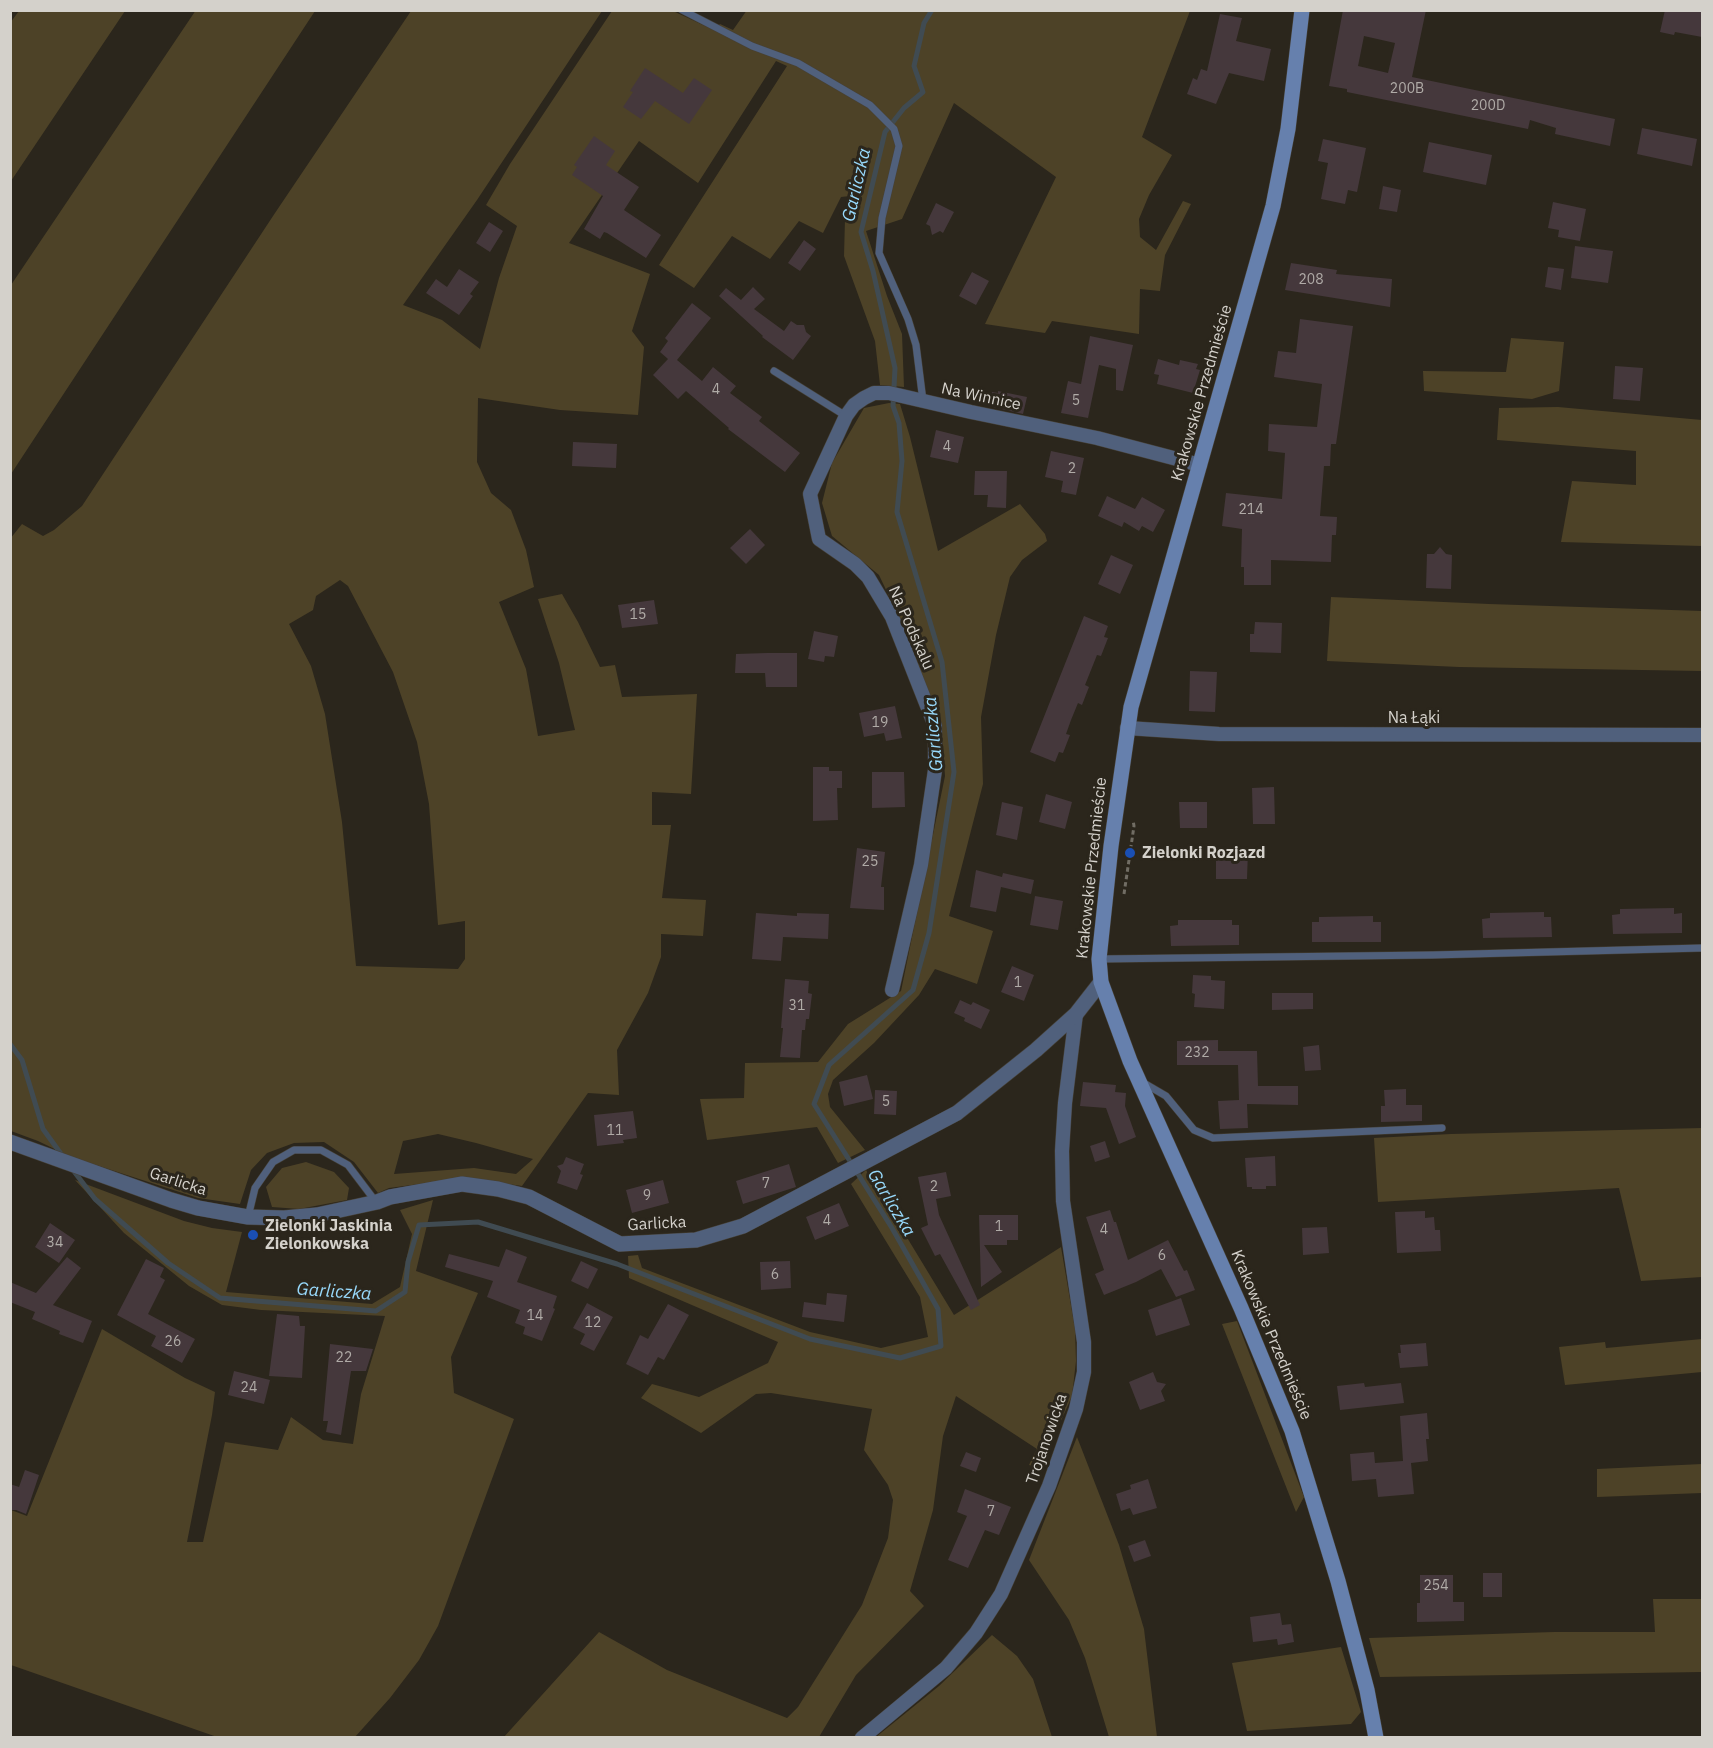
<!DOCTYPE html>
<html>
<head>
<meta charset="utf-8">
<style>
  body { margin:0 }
  #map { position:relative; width:1713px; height:1748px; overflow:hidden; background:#2b261c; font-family:"IBM Plex Sans",sans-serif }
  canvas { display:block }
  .frame { position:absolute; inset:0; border:12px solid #d4d1cb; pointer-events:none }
</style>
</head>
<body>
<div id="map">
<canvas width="1713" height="1748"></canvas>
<div class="frame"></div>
</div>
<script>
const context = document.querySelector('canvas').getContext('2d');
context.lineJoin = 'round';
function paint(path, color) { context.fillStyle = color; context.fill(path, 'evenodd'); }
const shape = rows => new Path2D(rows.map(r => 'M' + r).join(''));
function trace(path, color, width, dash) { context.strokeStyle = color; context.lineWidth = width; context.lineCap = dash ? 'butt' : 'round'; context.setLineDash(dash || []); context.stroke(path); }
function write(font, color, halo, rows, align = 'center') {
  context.font = font + ' "IBM Plex Sans",sans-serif'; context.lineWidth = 6; context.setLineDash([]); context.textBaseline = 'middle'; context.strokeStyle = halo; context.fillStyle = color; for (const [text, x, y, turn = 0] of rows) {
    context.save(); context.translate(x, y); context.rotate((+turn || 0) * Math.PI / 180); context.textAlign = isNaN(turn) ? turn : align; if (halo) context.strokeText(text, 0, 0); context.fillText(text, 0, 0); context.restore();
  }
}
const green = shape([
  [196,10,315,11,11,474,11,285],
  [747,10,1190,11,1142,137,1172,155,1149,195,1139,219,1140,237,1156,250,1183,201,1191,204,1165,255,1160,291,1140,289,1139,334,1052,321,1045,333,985,324,1056,177,954,103,902,219,866,231,887,296,902,334,904,387,880,385,875,341,844,256,845,219,850,196,841,197,823,233,799,221,770,259,732,236,694,288,659,265,787,66,776,61,698,183,639,141,569,243,650,274,632,331,644,347,638,415,560,410,478,398,477,462,491,493,511,510,526,550,534,587,499,602,526,669,538,736,575,730,559,663,538,599,562,594,578,622,600,667,615,665,622,697,697,694,691,794,652,792,652,825,671,825,662,898,706,900,703,936,661,934,661,957,648,993,617,1050,619,1095,588,1093,522,1186,466,1178,389,1188,378,1193,354,1162,324,1142,294,1143,267,1153,251,1170,240,1204,198,1198,71,1157,38,1141,11,1131,10,539,22,524,43,536,54,530,82,506,275,213,411,11,602,11,477,200,403,305,442,320,480,349,499,278,517,226,486,205,510,164,612,11,673,11,714,30,720,24,733,30],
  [340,580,348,586,393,672,417,742,429,804,438,925,465,921,465,959,458,969,356,966,342,822,325,714,311,666,289,624,313,610,316,596],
  [438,1134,476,1143,533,1159,516,1174,474,1168,394,1174,403,1141],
  [19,11,125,11,11,181,10,23],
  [1511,338,1564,342,1559,391,1532,399,1424,391,1423,371,1506,372],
  [889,403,900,404,910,437,938,551,1020,504,1045,534,1047,541,1022,560,1010,577,996,635,981,717,983,784,949,916,993,931,977,984,935,969,919,995,874,1043,833,1080,828,1094,830,1107,865,1150,838,1163,817,1127,707,1140,700,1099,744,1098,745,1063,818,1062,848,1024,901,991,945,776,941,724,898,615,879,575,832,536,822,503,832,463,864,408],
  [1558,407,1702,420,1702,546,1561,542,1572,481,1636,485,1636,451,1497,440,1499,408],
  [1331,597,1489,604,1702,611,1702,671,1459,667,1327,661],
  [1702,1128,1702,1277,1641,1281,1619,1188,1378,1202,1374,1138,1451,1134],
  [306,1162,334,1172,349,1188,347,1200,299,1209,272,1207,266,1187,282,1168],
  [866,1170,954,1315,1061,1247,1075,1329,1076,1361,1072,1396,1040,1468,1029,1465,1037,1449,956,1396,943,1436,933,1510,910,1591,924,1606,856,1675,819,1737,503,1738,599,1632,667,1670,787,1718,798,1707,862,1605,888,1538,893,1500,888,1485,864,1450,872,1409,771,1393,756,1394,701,1433,641,1398,652,1384,699,1397,768,1363,778,1342,629,1278,628,1256,638,1255,642,1268,810,1332,881,1348,928,1337,920,1297,851,1184],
  [75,1180,184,1221,212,1228,242,1232,226,1292,372,1304,400,1287,412,1234,400,1210,433,1200,416,1271,478,1293,451,1357,454,1393,514,1419,438,1626,419,1660,390,1698,355,1737,217,1737,11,1665,11,1510,27,1516,102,1329,185,1378,215,1392,212,1415,187,1542,203,1542,225,1442,278,1450,291,1417,323,1440,353,1444,361,1394,385,1316,261,1310,222,1305,189,1286,124,1233],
  [1237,1321,1304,1497,1296,1512,1222,1324],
  [1702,1339,1702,1372,1565,1385,1559,1347,1605,1342,1606,1348],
  [1077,1437,1119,1545,1144,1629,1157,1737,1109,1737,1085,1658,1069,1620,1029,1560],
  [1702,1464,1702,1493,1597,1497,1597,1469],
  [1653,1599,1702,1599,1702,1672,1380,1677,1369,1638,1554,1632,1655,1632],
  [992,1635,1017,1656,1033,1679,1052,1737,876,1737,939,1686],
  [1341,1647,1361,1712,1351,1724,1247,1731,1232,1663]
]);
const stream = shape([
  [10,1044,22,1060,43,1129,64,1158],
  [73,1170,95,1199,168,1263,220,1298,376,1311,405,1292,408,1262,419,1225,478,1222,617,1264,810,1339,900,1358,941,1346,938,1309,892,1228,814,1104,829,1065,913,990,929,933,954,772,942,662,897,512,902,461,899,423,893,406,895,368,873,271,861,232,885,132,904,108,923,92,914,66,924,23,932,10]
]);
const building = shape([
  [1343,10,1426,10,1412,77,1615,119,1610,146,1555,134,1556,128,1530,120,1528,129,1347,92,1347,89,1329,86],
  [1364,36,1395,43,1388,73,1358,66],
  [1665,10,1702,10,1702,37,1675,32,1674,35,1660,32],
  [1220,14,1242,18,1236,41,1271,49,1264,81,1229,73,1216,104,1187,94,1193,78,1197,80,1201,69,1207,71],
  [645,68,683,93,694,78,712,90,689,124,655,101,641,119,623,107,633,92,630,91],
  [1642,128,1697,139,1692,166,1637,154],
  [594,136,615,151,606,165,639,187,624,210,661,235,646,258,607,233,604,232,600,239,584,229,603,196,572,175,577,167,574,165],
  [1323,139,1366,148,1357,192,1348,190,1345,204,1321,199,1328,163,1318,161],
  [1429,142,1492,155,1486,185,1423,172],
  [1383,186,1401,190,1397,212,1379,209],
  [1553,202,1586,209,1580,241,1558,237,1559,230,1548,228],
  [936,203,954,212,943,233,940,231,932,235,930,226,926,224],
  [489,222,503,231,490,252,476,243],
  [804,240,816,249,800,271,788,263],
  [1575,246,1613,251,1608,283,1571,278],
  [1291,263,1337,270,1336,274,1392,279,1390,307,1285,290],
  [1548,267,1564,269,1561,290,1545,287],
  [459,269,479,282,470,294,473,296,459,315,426,293,436,279,447,287],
  [972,272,989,281,976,305,959,296],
  [753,287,765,299,754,309,784,331,791,321,797,325,804,325,806,332,811,336,793,360,762,337,763,336,719,296,726,288,741,300],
  [692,303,711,318,677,360,702,381,713,367,736,386,730,393,762,417,759,421,800,453,785,472,728,429,729,428,686,391,678,399,653,375,668,359,660,352,668,341,665,338],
  [1300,319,1353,326,1336,444,1331,444,1330,466,1324,466,1320,516,1337,517,1336,535,1332,535,1331,562,1271,560,1271,585,1244,585,1244,567,1241,567,1242,529,1222,526,1226,493,1282,499,1285,453,1268,451,1269,424,1317,427,1322,384,1274,377,1278,351,1296,353],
  [1090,336,1133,345,1123,391,1116,390,1116,369,1099,365,1088,418,1061,413,1068,381,1081,384],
  [1158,359,1179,365,1180,360,1198,364,1196,369,1200,370,1193,393,1157,384,1159,375,1154,374],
  [1615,366,1643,368,1640,401,1613,399],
  [998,391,1027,397,1023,414,989,406,992,392,998,393],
  [936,430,964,437,958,463,930,457],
  [573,442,617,444,616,468,572,466],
  [1051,451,1084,458,1076,495,1061,492,1063,481,1045,477],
  [975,471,1007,471,1006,508,987,507,988,495,974,495],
  [1107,496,1135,509,1142,497,1165,510,1153,532,1142,526,1139,531,1124,522,1122,527,1098,516],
  [750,529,765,545,746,564,730,548],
  [1440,547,1446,554,1452,555,1451,589,1426,588,1427,554,1434,554],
  [1111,555,1133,565,1120,594,1098,584],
  [654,600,658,624,622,628,618,605],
  [1084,616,1108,626,1104,637,1108,638,1101,656,1097,655,1085,685,1089,687,1082,705,1078,703,1071,720,1066,734,1070,735,1063,753,1059,752,1055,762,1030,752],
  [1255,622,1282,623,1281,653,1250,652,1250,634,1254,634],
  [814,631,838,636,834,657,825,656,824,662,808,659],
  [767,653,797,653,797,687,766,687,765,673,735,673,736,654],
  [1190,671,1217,672,1215,712,1189,711],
  [895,706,902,738,886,741,884,733,864,737,859,713],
  [813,767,829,767,829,771,842,771,842,788,837,788,838,820,813,821],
  [872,772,904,772,905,807,872,808],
  [1274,787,1275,824,1253,824,1252,788],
  [1046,794,1072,802,1065,829,1039,822],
  [1002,802,1023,807,1017,840,996,835],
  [1179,802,1207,802,1207,828,1180,828],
  [857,848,885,852,881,887,884,887,884,910,850,908],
  [1216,850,1248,850,1247,879,1216,879],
  [976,870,1002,877,1003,873,1034,880,1031,894,1001,887,996,912,970,907],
  [1035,896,1063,901,1058,930,1030,925],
  [1674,908,1674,914,1682,913,1682,933,1613,934,1612,915,1620,914,1620,909],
  [1544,912,1544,917,1551,917,1552,937,1483,938,1482,919,1490,918,1490,913],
  [756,913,797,916,797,913,829,914,828,939,783,937,781,961,752,959],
  [1373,916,1373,922,1381,922,1381,942,1312,942,1312,922,1319,922,1319,917],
  [1178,920,1232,920,1232,925,1239,925,1239,945,1171,946,1170,926,1178,925],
  [1012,966,1034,975,1024,1001,1001,992],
  [1193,975,1211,976,1211,980,1225,981,1224,1009,1194,1007,1195,994,1192,993],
  [785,979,809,981,808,993,812,994,809,1019,806,1019,805,1030,802,1030,800,1058,780,1057,783,1028,781,1028],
  [1272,993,1313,993,1313,1009,1272,1010],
  [960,1000,971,1005,973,1002,990,1010,981,1029,964,1021,965,1018,954,1013],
  [1218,1040,1218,1051,1257,1051,1258,1086,1298,1086,1298,1105,1247,1104,1248,1128,1220,1129,1218,1101,1239,1100,1238,1065,1177,1065,1177,1041],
  [1319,1045,1321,1070,1305,1071,1303,1047],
  [867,1075,873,1099,844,1106,839,1082],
  [1083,1082,1116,1085,1115,1092,1126,1093,1125,1106,1136,1137,1119,1144,1106,1108,1080,1106],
  [1406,1089,1406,1105,1422,1105,1422,1121,1381,1122,1381,1106,1385,1106,1384,1090],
  [875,1090,897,1091,896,1115,874,1114],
  [633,1111,637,1138,623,1140,624,1143,597,1146,594,1115],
  [1105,1141,1110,1157,1095,1162,1090,1146],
  [1275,1156,1276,1186,1266,1186,1266,1189,1252,1189,1252,1187,1247,1187,1245,1158],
  [566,1157,584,1164,580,1174,583,1175,577,1190,557,1183,561,1171,557,1166,563,1164],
  [789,1164,796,1187,743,1204,736,1181],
  [946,1172,951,1196,936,1199,939,1215,980,1305,971,1310,940,1254,935,1256,921,1228,928,1225,918,1177],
  [663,1180,669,1203,632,1213,626,1190],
  [839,1203,849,1226,815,1240,806,1217],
  [1110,1210,1114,1222,1116,1222,1128,1260,1168,1240,1184,1271,1187,1270,1195,1290,1176,1297,1161,1269,1136,1282,1104,1295,1095,1274,1104,1270,1086,1217],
  [1425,1211,1425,1218,1434,1217,1435,1230,1440,1230,1441,1251,1397,1253,1395,1212],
  [979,1215,1018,1215,1018,1240,1007,1240,1007,1245,984,1245,1002,1272,981,1287],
  [50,1223,75,1240,59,1263,35,1247],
  [1327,1227,1329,1253,1303,1255,1302,1228],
  [506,1249,527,1257,517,1282,557,1296,553,1308,555,1309,542,1341,523,1334,525,1327,515,1323,520,1310,487,1297,493,1281,445,1267,449,1254,499,1267],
  [67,1257,81,1268,53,1305,92,1321,83,1343,59,1334,60,1331,32,1319,35,1312,10,1302,10,1282,36,1293],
  [146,1259,164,1268,160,1277,165,1280,148,1314,195,1339,182,1363,151,1346,156,1336,117,1315],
  [581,1261,598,1269,588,1289,571,1281],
  [790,1261,791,1288,761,1290,760,1262],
  [827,1293,847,1295,844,1322,802,1317,804,1302,826,1305],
  [1181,1298,1190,1325,1156,1336,1148,1310],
  [587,1303,613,1317,594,1351,580,1344,585,1334,573,1328],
  [668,1304,689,1315,664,1360,658,1357,648,1375,626,1364,640,1335,648,1339],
  [277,1314,299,1316,300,1326,305,1326,302,1378,269,1376],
  [1426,1343,1428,1366,1400,1368,1398,1353,1401,1353,1400,1345],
  [330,1344,373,1349,366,1371,351,1371,341,1435,326,1432,328,1421,323,1421],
  [234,1371,270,1380,264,1404,228,1395],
  [1153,1372,1157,1382,1166,1384,1161,1391,1165,1401,1140,1410,1129,1382],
  [1364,1383,1365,1387,1401,1383,1404,1403,1340,1410,1337,1386],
  [1427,1413,1429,1439,1426,1439,1428,1461,1411,1463,1414,1494,1378,1497,1376,1479,1352,1481,1350,1454,1374,1452,1375,1463,1403,1461,1400,1416],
  [966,1452,981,1458,976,1472,960,1466],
  [25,1470,39,1475,26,1514,16,1510,10,1510,10,1484,19,1487],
  [1148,1479,1157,1508,1133,1515,1130,1508,1121,1511,1116,1494,1131,1489,1130,1485],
  [965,1489,1011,1507,999,1535,985,1530,968,1568,948,1560,967,1516,957,1512],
  [1145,1540,1151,1556,1134,1562,1128,1546],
  [1483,1573,1502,1573,1502,1597,1483,1597],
  [1420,1575,1453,1575,1453,1602,1464,1602,1464,1621,1417,1622,1417,1603,1420,1603],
  [1280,1613,1282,1625,1291,1624,1294,1642,1278,1645,1277,1639,1253,1642,1250,1617]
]);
const path = shape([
  [1124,894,1134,826,1133,820]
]);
const service = shape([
  [682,10,752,46,798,63,870,105,894,129,899,146,882,218,879,253,908,319,916,345,923,401],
  [774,371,846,416],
  [1099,959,1432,955,1702,948],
  [1142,1082,1166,1096,1194,1130,1213,1138,1442,1128],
  [248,1217,255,1188,273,1162,294,1150,321,1150,348,1165,376,1202]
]);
const minor = shape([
  [1127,728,1219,734,1702,735],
  [892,990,921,865,935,770,935,726,892,617,868,577,855,564,819,539,810,494,846,416,854,405,864,398,874,393,889,393,971,412,1097,438,1200,465],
  [862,1738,946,1668,976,1633,1001,1594,1049,1486,1076,1409,1084,1372,1084,1342,1063,1201,1062,1151,1065,1103,1076,1014]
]);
const tertiary = shape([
  [10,1142,171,1200,198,1208,248,1217,284,1218,317,1215,377,1202,390,1197,462,1184,498,1189,529,1197,620,1244,696,1240,743,1226,957,1113,1036,1050,1076,1014,1101,982]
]);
const secondary = shape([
  [1302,10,1288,129,1273,206,1131,707,1111,846,1099,959,1101,982,1130,1061,1241,1308,1292,1431,1338,1581,1367,1690,1376,1738]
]);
const markers = [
  [1130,853,6,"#1a4fb4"],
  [253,1235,6,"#1a4fb4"]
];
const numberNames = [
  ["200B",1407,89],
  ["200D",1488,106],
  ["208",1311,280],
  ["4",716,390],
  ["5",1076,401],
  ["4",947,447],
  ["2",1072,469],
  ["214",1251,510],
  ["15",638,615],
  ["19",880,723],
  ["25",870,862],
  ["1",1018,983],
  ["31",797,1006],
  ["232",1197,1053],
  ["5",886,1102],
  ["11",615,1131],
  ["7",766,1184],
  ["2",934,1187],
  ["9",647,1196],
  ["4",827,1221],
  ["1",999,1227],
  ["4",1104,1230],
  ["34",55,1243],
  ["6",1162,1256],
  ["6",775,1275],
  ["14",535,1316],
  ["12",593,1323],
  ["26",173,1342],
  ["22",344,1358],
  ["24",249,1388],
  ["7",991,1512],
  ["254",1436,1586]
];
const streetNames = [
  ["Krakowskie Przedmieście",1202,393,-74],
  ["Na Winnice",981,397,12],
  ["Na Podskalu",911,628,66],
  ["Na Łąki",1414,718],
  ["Krakowskie Przedmieście",1092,868,-84],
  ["Garlicka",178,1182,18],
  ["Garlicka",657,1224,-3],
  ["Krakowskie Przedmieście",1271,1335,67],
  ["Trojanowicka",1047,1439,-71]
];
const poiNames = [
  ["Zielonki Rozjazd",1142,853],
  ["Zielonki Jaskinia",265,1226],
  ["Zielonkowska",265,1244]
];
const waterNames = [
  ["Garliczka",857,185,-77],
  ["Garliczka",934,734,-95],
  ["Garliczka",891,1203,59],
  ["Garliczka",334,1292,4]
];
paint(green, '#4d4227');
trace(stream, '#404b52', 5);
paint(building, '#45383c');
trace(service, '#464138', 8);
trace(minor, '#464138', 15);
trace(tertiary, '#464138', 16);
trace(secondary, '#464138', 16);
trace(path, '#716d64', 3, [4.5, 3]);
trace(service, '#50607c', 7);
trace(minor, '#50607c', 14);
trace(tertiary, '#50607c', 15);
trace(secondary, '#6680ad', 15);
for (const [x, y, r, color] of markers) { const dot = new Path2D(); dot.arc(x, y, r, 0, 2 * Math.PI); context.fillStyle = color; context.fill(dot); trace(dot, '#2b261c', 2); }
write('14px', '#b0aba7', null, numberNames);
write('16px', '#d4d1cb', '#2b261c', streetNames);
write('bold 16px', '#d4d1cb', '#2b261c', poiNames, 'left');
write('italic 18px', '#97d8fa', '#2b261c', waterNames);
</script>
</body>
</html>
